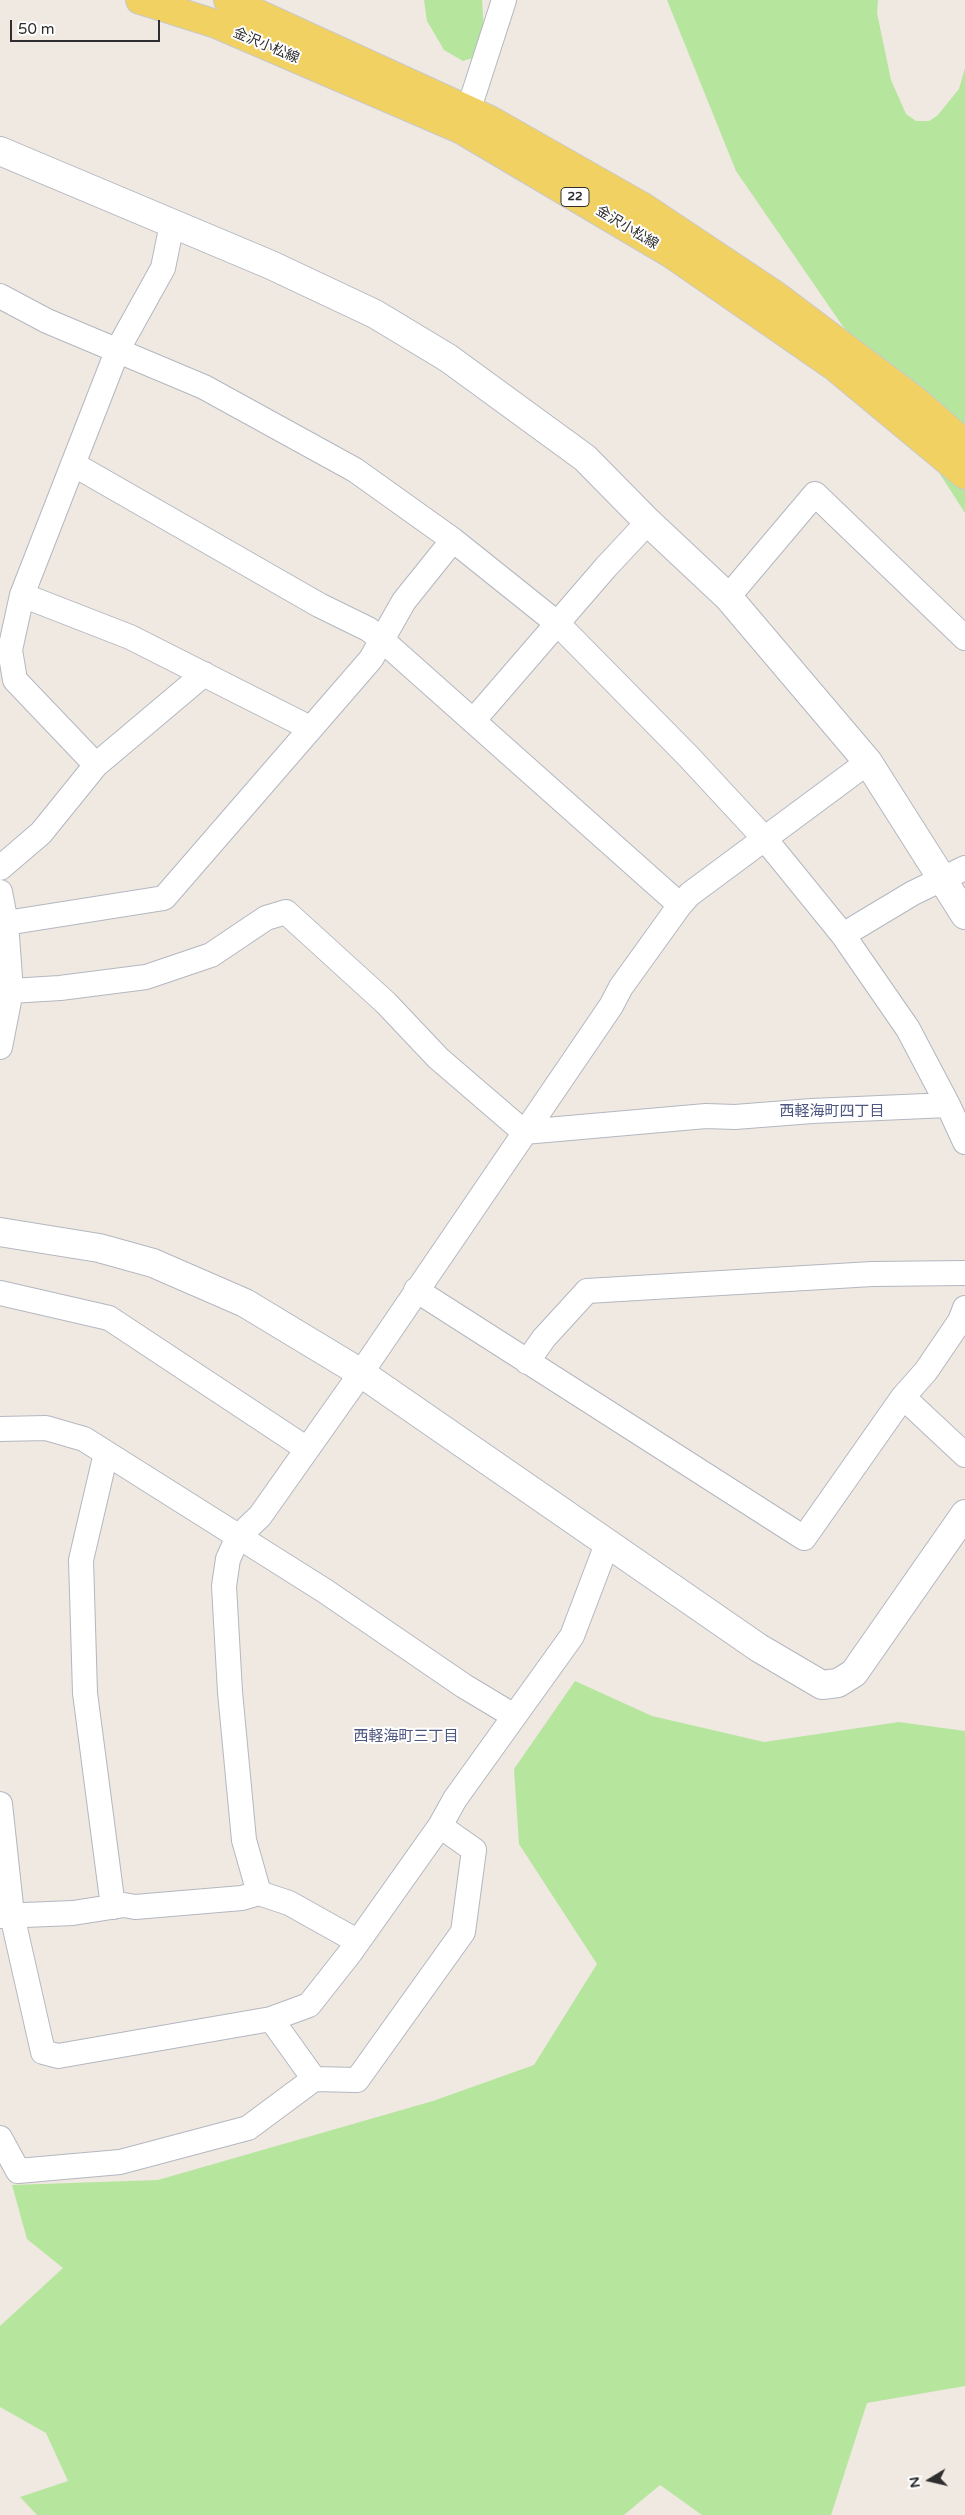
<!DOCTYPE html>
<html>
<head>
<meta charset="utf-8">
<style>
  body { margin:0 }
  #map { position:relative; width:965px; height:2515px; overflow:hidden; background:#efe9e1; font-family:"Varela Round",sans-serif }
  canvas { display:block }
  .north { position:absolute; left:905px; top:2455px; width:50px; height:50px; -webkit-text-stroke:4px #fff; paint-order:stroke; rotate:261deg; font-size:14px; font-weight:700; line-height:20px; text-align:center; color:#2e2e2e }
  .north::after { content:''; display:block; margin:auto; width:18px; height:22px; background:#2e2e2e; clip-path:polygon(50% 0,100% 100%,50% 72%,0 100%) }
  .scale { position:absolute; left:10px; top:20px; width:150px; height:22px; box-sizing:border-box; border:2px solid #2e2e2e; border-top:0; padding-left:6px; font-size:15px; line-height:18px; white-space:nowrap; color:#2e2e2e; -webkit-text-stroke:4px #fff; paint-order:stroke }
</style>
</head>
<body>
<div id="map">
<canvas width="965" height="2515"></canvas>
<div class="north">N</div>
<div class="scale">50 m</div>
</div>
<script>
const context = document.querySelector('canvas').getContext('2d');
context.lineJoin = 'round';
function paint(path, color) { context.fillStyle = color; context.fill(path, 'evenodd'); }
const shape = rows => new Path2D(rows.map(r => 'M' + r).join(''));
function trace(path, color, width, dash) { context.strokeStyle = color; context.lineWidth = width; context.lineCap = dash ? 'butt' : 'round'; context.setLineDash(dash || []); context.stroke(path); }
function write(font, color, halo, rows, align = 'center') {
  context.font = font + ' "Varela Round","Noto Sans JP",sans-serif'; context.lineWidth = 4; context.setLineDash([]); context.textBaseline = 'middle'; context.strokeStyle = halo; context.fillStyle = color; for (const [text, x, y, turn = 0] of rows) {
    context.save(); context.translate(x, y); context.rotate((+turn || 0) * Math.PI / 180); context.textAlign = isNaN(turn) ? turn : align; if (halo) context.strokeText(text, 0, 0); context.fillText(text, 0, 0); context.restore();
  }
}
const green = shape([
  [424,0,482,0,484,32,479,56,463,61,444,50,427,21],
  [667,0,878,0,877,13,891,80,906,114,916,121,929,121,937,116,959,89,965,68,965,513,875,373,736,171],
  [575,1681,652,1716,764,1742,899,1722,965,1731,965,2386,867,2403,831,2515,702,2515,660,2485,624,2515,37,2515,20,2497,68,2481,46,2433,0,2407,0,2326,63,2268,27,2239,12,2185,158,2180,433,2101,534,2065,597,1964,519,1844,514,1769]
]);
const minor = shape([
  [463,127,504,0],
  [0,296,47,321,204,387,355,470,453,540,558,624,689,757,765,839,843,935,908,1029,948,1105,965,1142],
  [73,464,319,605,368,629,381,639,680,905],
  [22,595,130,637,310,728],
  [728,597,815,494,965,638],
  [473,721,606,567,648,522],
  [96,765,204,674],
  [0,868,41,833,96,765,15,680,10,650,22,595,118,349,163,268,172,224],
  [0,892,6,923,11,991,0,1047],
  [6,923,164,898,371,659,404,601,453,540],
  [843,935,913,893,965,868],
  [11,991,60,988,146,977,211,955,266,918,286,912,386,1003,438,1058,524,1132,706,1116,735,1117,812,1111,948,1105],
  [416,1290,804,1538,903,1397,926,1371,960,1321,965,1308],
  [0,1293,109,1318,307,1449],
  [527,1362,544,1338,587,1291,872,1274,965,1273],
  [903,1397,965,1455],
  [0,1429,46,1428,84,1439,325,1591,464,1686,514,1716],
  [106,1453,81,1560,85,1693,113,1907],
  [0,1804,12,1915,43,2052,58,2056,271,2019,309,2005,350,1953,440,1826,455,1799,572,1636,607,1544],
  [259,1893,244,1840,230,1692,224,1586,228,1559,238,1537,260,1516,361,1373,611,1006,621,987,680,905,690,894,868,762],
  [0,1916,73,1913,124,1905,135,1907,242,1898,259,1893,289,1903,357,1941],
  [271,2019,314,2079,357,2080,463,1932,474,1850,440,1826],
  [0,2138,18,2171,120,2162,248,2128,314,2079]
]);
const tertiary = shape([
  [0,151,271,265,375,314,448,358,585,458,648,522,728,597,868,762,965,915],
  [0,1232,99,1248,153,1263,245,1303,361,1373,759,1648,822,1685,838,1683,854,1673,965,1514]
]);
const primary = shape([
  [140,0,216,24,462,130,670,253,835,367,965,475],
  [228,0,490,120,643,207,775,295,916,401,965,444]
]);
const shields = [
  [575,197,28]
];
const shieldNames = [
  ["22",575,197]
];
const streetNames = [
  ["金沢小松線",266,46,23],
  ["金沢小松線",627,228,31]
];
const neighbourhoodNames = [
  ["西軽海町四丁目",832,1112],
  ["西軽海町三丁目",406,1737]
];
paint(green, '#b6e59e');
trace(minor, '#b4b7c1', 26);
trace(tertiary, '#b4b7c1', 30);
trace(primary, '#c9c9c9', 30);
trace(minor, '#fff', 24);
trace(tertiary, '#fff', 28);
trace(primary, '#f2d163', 28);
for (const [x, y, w] of shields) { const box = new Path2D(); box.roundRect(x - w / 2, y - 9.5, w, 19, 4); context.fillStyle = '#fff'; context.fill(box); trace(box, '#2e2e2e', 1); }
write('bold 12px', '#2e2e2e', null, shieldNames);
write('14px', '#2e2e2e', '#fff', streetNames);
write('15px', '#4d5680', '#fff', neighbourhoodNames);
</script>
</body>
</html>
